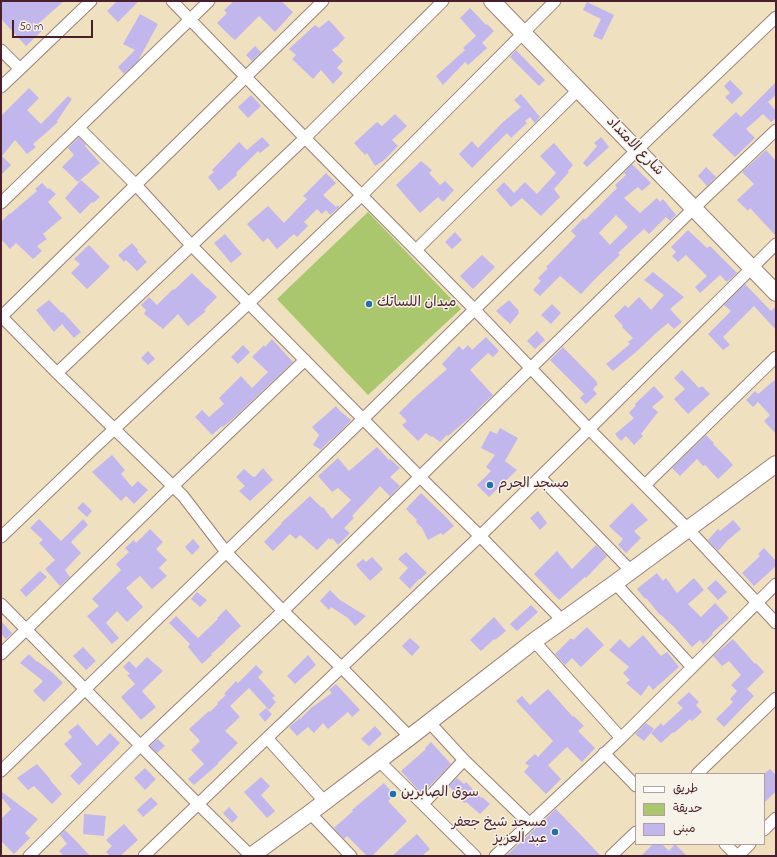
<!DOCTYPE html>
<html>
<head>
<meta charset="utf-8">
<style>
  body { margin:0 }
  #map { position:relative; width:777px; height:857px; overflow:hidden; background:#efe0c0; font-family:"Indie Flower","Playpen Sans Arabic",sans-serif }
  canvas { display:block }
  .frame { position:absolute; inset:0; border:2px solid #4a1f2b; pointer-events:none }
  .legend { position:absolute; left:635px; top:773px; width:130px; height:72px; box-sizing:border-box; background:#f7f3e8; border:1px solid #b29e9c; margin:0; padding:5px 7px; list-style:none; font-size:12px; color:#4a1f2b }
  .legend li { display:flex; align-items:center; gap:8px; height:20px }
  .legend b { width:20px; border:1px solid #b29e9c }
  .scale { position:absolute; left:12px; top:20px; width:81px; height:18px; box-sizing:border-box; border:2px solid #4a1f2b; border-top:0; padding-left:5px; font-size:12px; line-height:14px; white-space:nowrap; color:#4a1f2b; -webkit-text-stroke:3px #f7f3e8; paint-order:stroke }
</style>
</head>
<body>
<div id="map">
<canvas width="777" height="857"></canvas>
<div class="frame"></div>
<ul class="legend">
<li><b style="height:5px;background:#fff"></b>طريق</li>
<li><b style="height:11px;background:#abc76d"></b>حديقة</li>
<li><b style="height:11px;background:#c1b7ed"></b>مبنى</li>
</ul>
<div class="scale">50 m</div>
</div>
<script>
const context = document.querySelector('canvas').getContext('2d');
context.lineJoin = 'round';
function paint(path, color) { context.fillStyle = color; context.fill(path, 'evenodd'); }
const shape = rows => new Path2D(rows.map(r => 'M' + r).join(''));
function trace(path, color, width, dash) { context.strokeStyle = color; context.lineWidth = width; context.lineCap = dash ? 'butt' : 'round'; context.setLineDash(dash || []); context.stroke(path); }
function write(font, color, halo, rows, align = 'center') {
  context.font = font + ' "Indie Flower","Playpen Sans Arabic",sans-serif'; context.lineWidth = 3; context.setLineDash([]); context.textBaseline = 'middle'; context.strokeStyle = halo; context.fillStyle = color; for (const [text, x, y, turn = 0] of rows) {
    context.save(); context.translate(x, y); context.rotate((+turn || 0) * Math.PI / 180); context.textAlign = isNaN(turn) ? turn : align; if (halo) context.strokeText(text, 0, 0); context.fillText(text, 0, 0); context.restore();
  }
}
const green = shape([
  [368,212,461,309,368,395,277,299]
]);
const building = shape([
  [1,1,64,1,39,23,44,29,26,46,1,19],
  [117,1,139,1,118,22,107,11],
  [234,1,281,1,293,12,275,32,259,16,235,40,230,36,217,23,227,13,224,10],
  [587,2,614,15,602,40,593,36,601,19,583,10],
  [470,8,486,25,487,24,494,31,482,43,487,48,468,65,465,62,443,85,436,76,465,50,463,48,476,36,460,18],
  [140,14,158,24,138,61,124,74,118,67,135,50,123,44],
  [329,20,345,38,339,44,339,45,332,50,343,61,337,68,343,73,333,84,321,70,313,79,292,59,296,55,289,49,315,25,319,28],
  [255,46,261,52,252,61,246,55],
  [516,50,545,80,539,86,510,57],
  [730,80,743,93,732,104,725,97,730,93,724,86],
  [776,82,776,95,768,102,776,111,776,118,771,122,763,114,746,129,755,138,735,157,712,135,736,112,741,117],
  [29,88,39,98,27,110,41,124,68,96,72,99,57,121,58,122,47,132,33,144,36,147,27,154,15,140,2,156,11,165,1,175,1,116],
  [521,94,540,117,535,123,530,117,525,121,527,123,511,138,507,133,472,168,459,154,472,141,478,148,503,122,521,107,514,100],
  [251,95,261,106,248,118,238,107],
  [395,114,407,126,392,140,398,146,383,161,375,166,367,153,365,155,354,143,377,122,382,126],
  [79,137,86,145,85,146,100,163,78,182,62,167,74,155,68,148],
  [262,137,270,145,260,153,258,151,236,173,237,175,219,191,208,177,214,172,212,170,239,142,247,150],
  [601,137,609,147,587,167,583,163,597,146,594,143],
  [554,143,573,165,568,171,569,172,554,189,560,197,541,216,522,198,511,207,496,190,504,182,514,193,525,182,537,194,556,173,540,156],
  [766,150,776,161,776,236,750,208,748,211,737,200,754,184,742,172],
  [421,161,432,170,429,173,440,185,445,181,454,190,443,202,438,197,420,213,396,185],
  [632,164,651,183,642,191,638,187,624,198,640,213,657,198,660,202,663,199,676,215,670,221,666,217,649,234,644,229,618,253,620,255,597,277,581,294,560,276,540,296,533,290,541,281,538,278,548,268,546,267,576,236,571,231,584,218,585,220,617,188,615,185,626,175,624,173],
  [616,215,628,227,610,245,599,233],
  [706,167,716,177,707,186,698,176],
  [326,173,336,183,323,195,336,207,338,205,339,207,330,215,326,210,322,214,317,209,304,222,308,226,297,237,294,234,277,249,268,238,263,242,247,224,268,206,284,223,307,199,303,196],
  [81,180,100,197,93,203,92,202,80,214,65,198],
  [42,183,48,189,49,188,56,194,48,202,62,218,43,234,47,239,37,246,42,251,33,259,16,243,10,249,1,239,1,222,10,213,10,214,37,191,35,189],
  [688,230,707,248,710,246,737,273,727,282,720,275,700,293,695,287,707,276,686,255,678,262,672,256,676,252,671,247],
  [455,232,462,240,452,249,445,242],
  [225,234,242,254,231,263,214,243],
  [132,243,138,250,137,251,147,262,137,271,126,260,124,262,118,255],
  [89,245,110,267,87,289,71,273,80,264,74,259],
  [482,255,495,267,473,289,460,276],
  [653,272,684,297,670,309,682,322,674,329,668,323,656,333,636,352,613,371,606,364,630,344,628,342,633,338,622,327,623,326,614,316,625,305,628,308,639,297,651,310,664,295,644,280],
  [192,273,207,288,208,288,217,297,204,310,206,311,188,326,178,314,163,329,144,314,146,310,141,305,149,297,157,305,173,289,174,290],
  [745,284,771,311,776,306,776,330,754,306,723,337,730,345,723,350,708,334,731,311,724,305],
  [49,300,62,313,63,312,81,332,74,338,62,324,54,332,36,310],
  [509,300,519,311,518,312,519,313,510,324,496,311],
  [552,304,561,313,551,324,541,315],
  [537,331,545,340,535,349,527,341],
  [486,337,499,351,493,357,488,353,470,370,493,395,477,410,477,411,475,413,448,436,447,435,440,442,432,436,431,437,426,433,418,441,402,425,407,421,399,413,415,397,447,369,442,364,459,346,463,350,468,345,472,350],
  [272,339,293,362,238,414,223,427,222,426,212,435,195,417,202,410,209,417,224,404,219,398,241,376,252,388,268,372,252,357,264,345,265,347],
  [243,345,250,352,238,364,231,357],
  [563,347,597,382,596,383,598,384,593,389,597,394,586,404,580,398,584,394,550,360],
  [148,351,155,359,148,365,141,358],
  [682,370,699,388,702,386,710,394,688,414,674,399,685,389,674,378],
  [776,379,776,434,764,421,770,415,758,402,753,407,746,400,755,391,758,394],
  [654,386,664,397,652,407,658,412,641,434,643,436,634,445,626,436,621,441,615,434,634,418,629,413,636,405,635,404],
  [336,406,340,411,351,420,340,432,325,445,321,450,313,445,319,435,312,427],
  [500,428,518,438,505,461,517,470,489,497,477,485,491,471,486,467,495,455,481,448,490,431,497,434],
  [706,435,714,443,713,444,726,457,733,465,718,479,705,465,703,466,697,459,680,476,672,468],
  [377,447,389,460,390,459,400,468,390,477,400,486,390,496,380,486,352,516,354,518,344,528,350,533,338,545,332,538,331,540,329,538,317,550,300,535,296,539,290,534,273,551,264,542,282,523,281,523,310,496,322,508,323,507,332,519,351,500,338,488,332,492,318,476,338,458,349,471],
  [112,455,125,470,121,474,132,487,138,481,148,490,134,504,126,496,121,501,92,472],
  [263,468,273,480,250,501,239,491,245,486,236,477,244,469,253,477,254,476,255,477],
  [421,493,445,516,454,526,443,535,441,533,428,540,422,528,416,522,417,520,406,509],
  [83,502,92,511,87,517,77,508],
  [632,503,648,520,634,531,641,538,626,553,618,545,623,539,609,526],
  [538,511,547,523,540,530,530,518],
  [39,519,61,541,83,519,88,525,71,542,81,553,65,570,70,577,60,586,45,569,55,560,39,543,43,540,30,528],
  [733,520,741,529,728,540,718,551,708,540,718,529,720,531],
  [150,529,163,542,156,549,167,560,159,568,167,576,152,589,140,576,126,588,143,607,127,622,117,611,106,623,119,638,112,644,87,616,99,606,92,599,121,570,116,564,129,552,125,548,134,540,136,543],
  [193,539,200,547,192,555,185,547],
  [596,545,607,556,586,578,585,577,559,600,534,574,557,551,572,569],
  [764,548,776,561,776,566,754,586,742,573,760,556,758,554],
  [406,552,427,573,419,580,419,579,410,589,399,578,408,568,398,559],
  [372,557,383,569,370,581,356,565,363,559,366,562],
  [40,571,47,577,26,597,20,590],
  [657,573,663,581,666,578,677,593,694,578,704,590,688,604,701,617,715,603,729,618,712,633,713,634,703,644,700,640,692,647,674,627,661,615,660,615,646,598,645,599,637,589],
  [716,580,727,592,718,600,707,588],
  [330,590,340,600,366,616,355,626,348,618,331,607,329,610,320,601],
  [197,592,207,600,200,607,191,599],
  [531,605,538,612,517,631,510,624],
  [226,609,241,626,225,641,225,642,211,654,212,655,202,664,188,647,190,644,169,623,176,616,198,638,218,619,217,618],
  [494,617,506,631,495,640,494,639,481,651,470,640],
  [1,621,12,633,6,639,1,634],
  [587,627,604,645,581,667,572,658,565,665,555,654,571,638,573,640],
  [643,635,661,656,667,652,679,667,653,690,649,685,641,696,626,683,630,680,623,673,629,667,609,650,620,639,629,648],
  [410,638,420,647,412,656,402,646],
  [733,639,755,664,756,663,764,672,747,689,754,696,724,727,716,719,733,702,730,699,737,691,731,685,741,675,729,661,722,666,713,656],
  [83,647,96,661,86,670,73,656],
  [29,654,37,662,37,661,53,673,63,683,44,702,33,691,43,681,20,663],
  [308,655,316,665,295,684,287,676],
  [147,657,163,671,142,691,156,707,141,720,121,697,135,684,127,675,130,674,123,667,129,661,136,668],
  [256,665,263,672,258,677,275,696,272,698,276,702,269,710,249,688,230,706,240,717,225,731,238,743,218,763,218,764,194,785,188,779,204,764,191,750,200,741,189,729,209,711,210,712,218,704,217,703,226,695,224,694,236,681,238,683],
  [336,684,360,710,352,717,348,712,328,729,323,723,314,733,308,727,297,736,289,727,300,718,300,719,311,708,332,693,329,690],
  [548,689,573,717,574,716,584,726,578,731,595,748,582,762,567,747,548,765,561,779,546,794,524,772,529,766,525,763,535,754,538,757,553,741,516,701,522,696,530,705],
  [689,692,699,702,696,705,702,712,692,721,690,719,674,733,673,732,661,743,651,733,661,723,663,726,683,708,677,703],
  [266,708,272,714,265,722,259,714],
  [646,723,654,729,644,741,635,734],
  [78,724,97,746,110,733,120,743,79,785,70,776,82,764,64,744,72,737,68,732],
  [375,726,382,734,369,746,361,739],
  [158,739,165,746,157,753,150,746],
  [431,742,451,764,422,794,401,771,426,749,425,748],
  [37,764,51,780,50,780,62,794,52,804,34,786,28,790,17,778],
  [145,768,156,779,145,790,134,778],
  [770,769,776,775,776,791,764,803,764,774],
  [261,777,270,786,261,795,275,811,267,818,244,792],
  [457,778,464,784,466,782,481,798,482,797,490,804,480,814,466,802,464,803,450,787,442,795,441,794],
  [384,783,394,795,388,801,407,821,372,856,367,856,347,836,344,839,334,828,353,811,352,810],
  [2,792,38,819,25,833,30,838,14,854,1,841,1,819,11,809,1,797],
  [151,797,158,804,143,817,137,810],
  [229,807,238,817,232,823,223,813],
  [556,809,601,856,506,856,520,843],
  [84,814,106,816,104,836,83,834],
  [124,824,138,840,120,856,110,856,106,852,112,846,106,840],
  [65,830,78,843,90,856,64,856,59,851,67,844,60,835],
  [417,834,430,849,422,856,392,856],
  [653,844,662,844,669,851,675,844,687,856,641,856]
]);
const street = shape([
  [172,1,305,138,475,310,589,429,688,529,776,623],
  [1,50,20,69,1,87],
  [20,69,91,1],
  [79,128,136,185,191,245,363,419,420,477,480,536,562,620],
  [1,203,209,1],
  [416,250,578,90],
  [1,316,57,373,183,496,226,552,283,611,341,667,410,737],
  [1,317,323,1],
  [57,373,305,138,443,1],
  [540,477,631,571],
  [645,485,776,357],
  [1,537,94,448,249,303,362,195,555,1],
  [615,583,692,667],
  [1,604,198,804,251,856],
  [534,641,621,738],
  [1,654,173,486,305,360],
  [429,722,464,760],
  [267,738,325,802],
  [604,753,636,786],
  [379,761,475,856],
  [1,771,363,419,637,150,776,17],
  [697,774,776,698],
  [423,804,464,760,529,823],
  [310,813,351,856],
  [764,830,776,818],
  [725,844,737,856],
  [29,856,140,746,283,611,694,208,776,130],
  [144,856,267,738,480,536,589,429,776,244],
  [495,856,621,738,776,584],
  [611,856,636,832],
  [738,856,750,844]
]);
const secondary = shape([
  [492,1,776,293],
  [251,856,310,813,410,737,534,641,615,583,776,464]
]);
const markers = [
  [369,304,4,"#1f6fb2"],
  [490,485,4,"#1f6fb2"],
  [393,794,4,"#1f6fb2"],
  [555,832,4,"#1f6fb2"]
];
const streetNames = [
  ["شارع الامتداد",634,147,46]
];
const poiNames = [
  ["ميدان اللساتك",377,304],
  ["مسجد الحرم",498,485],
  ["سوق الصابرين",401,794],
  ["مسجد شيخ جعفر",547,824,"right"],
  ["عبد العزيز",547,840,"right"]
];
paint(green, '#abc76d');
paint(building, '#c1b7ed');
trace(street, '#9c8076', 13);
trace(secondary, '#9c8076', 18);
trace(street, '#fff', 11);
trace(secondary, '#fff', 16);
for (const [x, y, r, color] of markers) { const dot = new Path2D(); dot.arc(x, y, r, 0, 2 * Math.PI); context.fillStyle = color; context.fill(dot); trace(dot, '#f7f3e8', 1.5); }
write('14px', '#4a1f2b', '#f7f3e8', streetNames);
write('14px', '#4a1f2b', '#f7f3e8', poiNames, 'left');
</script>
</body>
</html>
